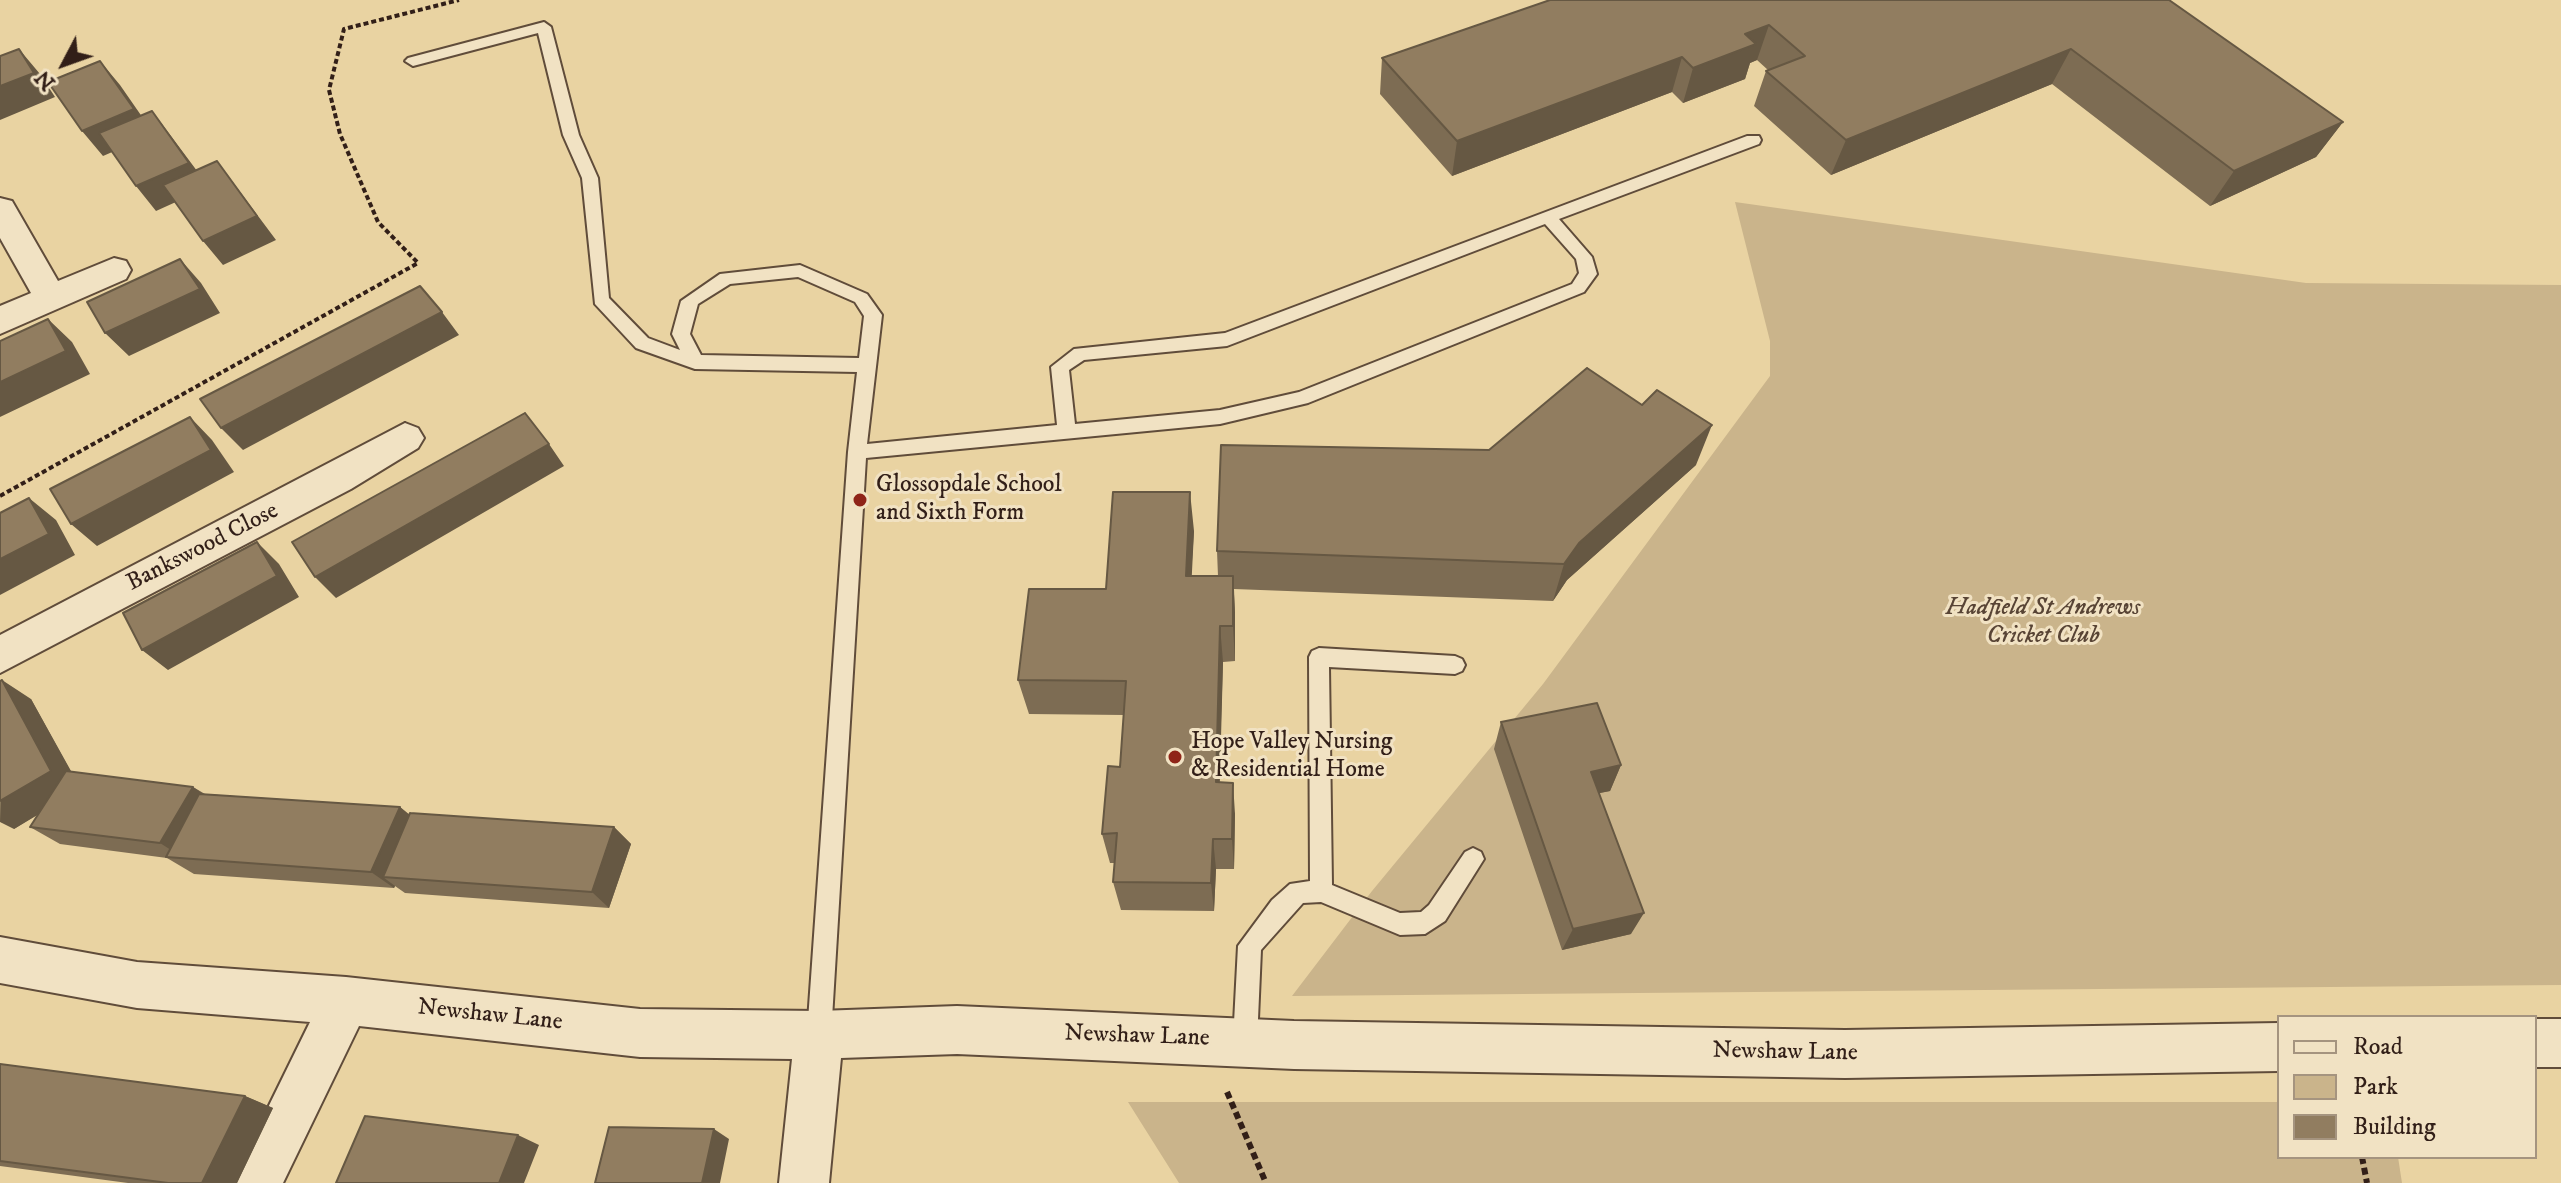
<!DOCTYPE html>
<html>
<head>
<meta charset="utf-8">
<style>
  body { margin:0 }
  #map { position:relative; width:2561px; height:1183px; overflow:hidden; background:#e9d3a2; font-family:"IM FELL DW Pica",serif }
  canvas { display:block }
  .legend { position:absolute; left:2277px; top:1015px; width:260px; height:144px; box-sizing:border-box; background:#f1e2c3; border:2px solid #a5947f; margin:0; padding:10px 14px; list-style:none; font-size:24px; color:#321f18 }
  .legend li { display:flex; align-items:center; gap:16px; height:40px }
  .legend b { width:40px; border:2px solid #a5947f }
  .north { position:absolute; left:24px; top:24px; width:80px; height:80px; -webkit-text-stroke:6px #f1e2c3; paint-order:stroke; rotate:229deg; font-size:22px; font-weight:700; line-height:32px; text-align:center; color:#321f18 }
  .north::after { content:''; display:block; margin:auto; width:28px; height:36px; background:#321f18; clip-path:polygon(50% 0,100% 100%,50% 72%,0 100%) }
</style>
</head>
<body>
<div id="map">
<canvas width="2561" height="1183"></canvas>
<ul class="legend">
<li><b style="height:10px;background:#f1e2c3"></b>Road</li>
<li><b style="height:22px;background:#cab48b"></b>Park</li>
<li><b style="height:22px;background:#917d60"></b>Building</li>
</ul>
<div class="north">N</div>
</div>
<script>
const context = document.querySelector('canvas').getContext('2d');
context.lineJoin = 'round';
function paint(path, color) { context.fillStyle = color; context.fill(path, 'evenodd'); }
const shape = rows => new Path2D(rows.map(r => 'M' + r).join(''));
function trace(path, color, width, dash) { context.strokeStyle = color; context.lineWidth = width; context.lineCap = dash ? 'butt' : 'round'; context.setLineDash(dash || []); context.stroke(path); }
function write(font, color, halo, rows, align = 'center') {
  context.font = font + ' "IM FELL DW Pica",serif'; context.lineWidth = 6; context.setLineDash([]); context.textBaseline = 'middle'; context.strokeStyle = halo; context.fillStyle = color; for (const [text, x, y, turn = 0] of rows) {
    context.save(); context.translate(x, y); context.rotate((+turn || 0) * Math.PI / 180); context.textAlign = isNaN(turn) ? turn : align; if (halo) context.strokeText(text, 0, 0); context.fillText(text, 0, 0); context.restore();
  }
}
const green = shape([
  [1735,202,2306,283,2561,285,2561,985,1292,996,1372,891,1543,684,1770,376,1770,341],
  [1128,1102,2279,1102,2279,1157,2398,1157,2402,1183,1179,1183]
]);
const pathFar1 = shape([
  [0,496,418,263,378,222,340,134,329,90,344,29,459,0]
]);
const path = shape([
  [1227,1092,1266,1183],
  [2362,1157,2367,1183]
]);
const service = shape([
  [544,22,551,27,579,135,598,178,609,298,648,338,680,350,672,334,681,301,720,274,800,265,867,294,882,315,867,444,1057,425,1051,367,1074,349,1225,333,1747,136,1759,136,1761,140,1759,144,1559,219,1592,257,1597,274,1584,292,1308,403,1220,424,866,458,831,1035,827,1043,819,1047,811,1043,807,1035,848,452,857,372,695,369,636,348,595,304,582,178,563,135,538,33,413,66,405,61,408,58,544,22],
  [1545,224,1576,259,1579,273,1572,284,1299,392,1220,410,1075,424,1069,370,1084,360,1227,346,1545,224],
  [798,277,855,302,864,316,859,358,701,355,690,334,698,304,730,284,798,277],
  [1319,648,1455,656,1462,659,1465,665,1462,671,1455,674,1329,667,1332,885,1400,913,1421,912,1429,905,1465,852,1473,848,1481,852,1484,859,1445,921,1425,934,1400,935,1321,902,1303,903,1261,950,1257,1042,1254,1051,1245,1054,1236,1051,1233,1042,1238,946,1272,900,1290,884,1310,881,1309,657,1312,651,1319,648]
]);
const minor = shape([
  [0,198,12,201,58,281,114,258,126,261,131,270,126,279,0,334,0,306,31,293,0,238,0,198],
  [405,423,418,428,424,438,418,448,351,489,0,673,0,635,405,423],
  [0,937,137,962,346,977,640,1009,819,1011,957,1006,1294,1021,1845,1030,2279,1023,2279,1071,1845,1078,1294,1069,957,1054,841,1058,829,1183,779,1183,792,1059,640,1057,359,1026,283,1183,231,1183,310,1022,137,1008,0,983,0,937],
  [2535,1019,2561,1019,2561,1067,2535,1067,2535,1019]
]);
const wall = shape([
  [1550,0,2169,0,2343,122,2316,157,2210,206,2052,84,1831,175,1754,106,1766,71,1768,70,1757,60,1750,63,1745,79,1683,103,1672,92,1452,176,1380,94,1382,58],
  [1696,465,1567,580,1553,601,1234,589,1235,613,1235,661,1223,662,1219,782,1235,814,1234,869,1216,869,1214,911,1121,910,1113,882,1115,863,1110,863,1102,834,1120,767,1124,715,1029,714,1018,680,1106,589,1194,531,1191,576,1218,576,1217,551],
  [31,699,71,772,193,787,205,794,400,807,410,815,614,827,631,844,609,908,405,893,395,886,394,888,194,874,167,858,60,844,30,827,38,814,14,829],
  [1501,722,1621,765,1610,791,1599,793,1631,934,1562,950,1494,749],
  [0,1064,245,1096,273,1108,237,1183,128,1183,0,1166]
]);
const shadedWall = shape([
  [1769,25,1757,60,1750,63,1745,79,1683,103,1693,68,1745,34],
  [19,49,40,74,55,97,0,120,0,86],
  [2071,49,2052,84,1831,175,1846,140],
  [1682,57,1672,92,1452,176,1457,141],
  [100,61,120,85,154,134,103,156,82,131],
  [152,111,171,136,209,187,156,211,136,186],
  [2343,122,2316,157,2210,206,2234,171],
  [217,161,276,240,223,265,203,241],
  [180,259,201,283,220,313,129,356,105,333],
  [442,312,459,335,243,450,221,428],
  [48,319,72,342,90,374,0,417,0,382],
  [190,417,212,440,234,472,97,546,71,524],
  [1712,425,1696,465,1567,580,1553,601,1564,564,1579,543],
  [549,444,564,466,336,598,315,577],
  [1190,492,1194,531,1190,612,1186,576],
  [29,498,56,520,75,555,0,595,0,559],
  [257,542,279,564,299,597,168,670,142,650],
  [1233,576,1235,613,1235,661,1233,626],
  [1220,626,1223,662,1219,814,1216,782],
  [2,680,31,699,81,789,14,829,0,822],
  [1621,765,1610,791,1580,797,1591,772],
  [1233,783,1235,814,1234,869,1232,839],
  [193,787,219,804,185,859,160,843],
  [400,807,421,825,383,877,395,886,394,888,371,872],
  [614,827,631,844,609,908,592,892],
  [1213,839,1216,869,1214,911,1211,883],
  [1644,913,1631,934,1562,950,1573,929],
  [245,1096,273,1108,237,1183,202,1183],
  [714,1129,729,1139,720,1183,702,1183],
  [518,1135,539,1145,524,1183,499,1183]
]);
const building = shape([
  [1550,0,2169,0,2343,122,2234,171,2071,49,1846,140,1766,71,1805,56,1769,25,1745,34,1756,44,1693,68,1682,57,1457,141,1382,58,1550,0],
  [19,49,34,73,0,86,0,56,19,49],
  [100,61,134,109,82,131,48,82,100,61],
  [152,111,189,163,136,186,99,133,152,111],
  [217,161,257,216,203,241,163,185,217,161],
  [180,259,200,289,105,333,87,302,180,259],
  [420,286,442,312,221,428,200,399,420,286],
  [48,319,66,351,0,382,0,341,48,319],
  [1587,368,1642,405,1657,390,1712,425,1579,543,1564,564,1217,551,1221,445,1489,450,1587,368],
  [525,413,549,444,315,577,292,542,525,413],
  [190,417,211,450,71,524,50,489,190,417],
  [1113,492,1190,492,1186,576,1233,576,1233,626,1220,626,1216,782,1233,783,1232,839,1213,839,1211,883,1113,882,1117,833,1102,834,1108,766,1120,767,1126,681,1018,680,1029,589,1106,589,1113,492],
  [29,498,49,534,0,559,0,513,29,498],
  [257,542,277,576,142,650,123,613,257,542],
  [2,680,51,771,0,801,0,681,2,680],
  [1597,703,1621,765,1591,772,1644,913,1573,929,1501,722,1597,703],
  [66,771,193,787,160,843,30,827,66,771],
  [199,794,400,807,371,872,166,857,199,794],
  [410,813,614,827,592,892,383,877,410,813],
  [0,1064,245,1096,202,1183,168,1183,0,1161,0,1064],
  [365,1116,518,1135,499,1183,336,1183,365,1116],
  [609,1127,714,1129,702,1183,595,1183,609,1127]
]);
const markers = [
  [860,500,8,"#8f2418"],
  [1175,757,8,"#8f2418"]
];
const poiNames = [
  ["Glossopdale School",876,486],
  ["and Sixth Form",876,514],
  ["Hope Valley Nursing",1191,743],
  ["& Residential Home",1191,771]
];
const streetNames = [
  ["Bankswood Close",203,548,-27],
  ["Newshaw Lane",490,1016,6],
  ["Newshaw Lane",1137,1037,2],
  ["Newshaw Lane",1785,1053,1]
];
const parkNames = [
  ["Hadfield St Andrews",2043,609],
  ["Cricket Club",2043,637]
];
paint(green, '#cab48b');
trace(service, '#604c3a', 4);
trace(minor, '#604c3a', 4);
trace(pathFar1, '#321f18', 4, [5, 3]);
trace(path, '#321f18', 6, [7, 4]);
paint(service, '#f1e2c3');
paint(minor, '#f1e2c3');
paint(wall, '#7d6c53');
paint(shadedWall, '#665843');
paint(building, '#917d60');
trace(building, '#665843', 2);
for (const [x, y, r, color] of markers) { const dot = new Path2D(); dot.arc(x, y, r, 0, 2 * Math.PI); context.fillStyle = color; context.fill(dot); trace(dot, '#f1e2c3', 3); }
write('24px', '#321f18', '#f1e2c3', poiNames, 'left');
write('24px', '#321f18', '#f1e2c3', streetNames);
write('italic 24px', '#584435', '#f1e2c3', parkNames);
</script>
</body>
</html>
